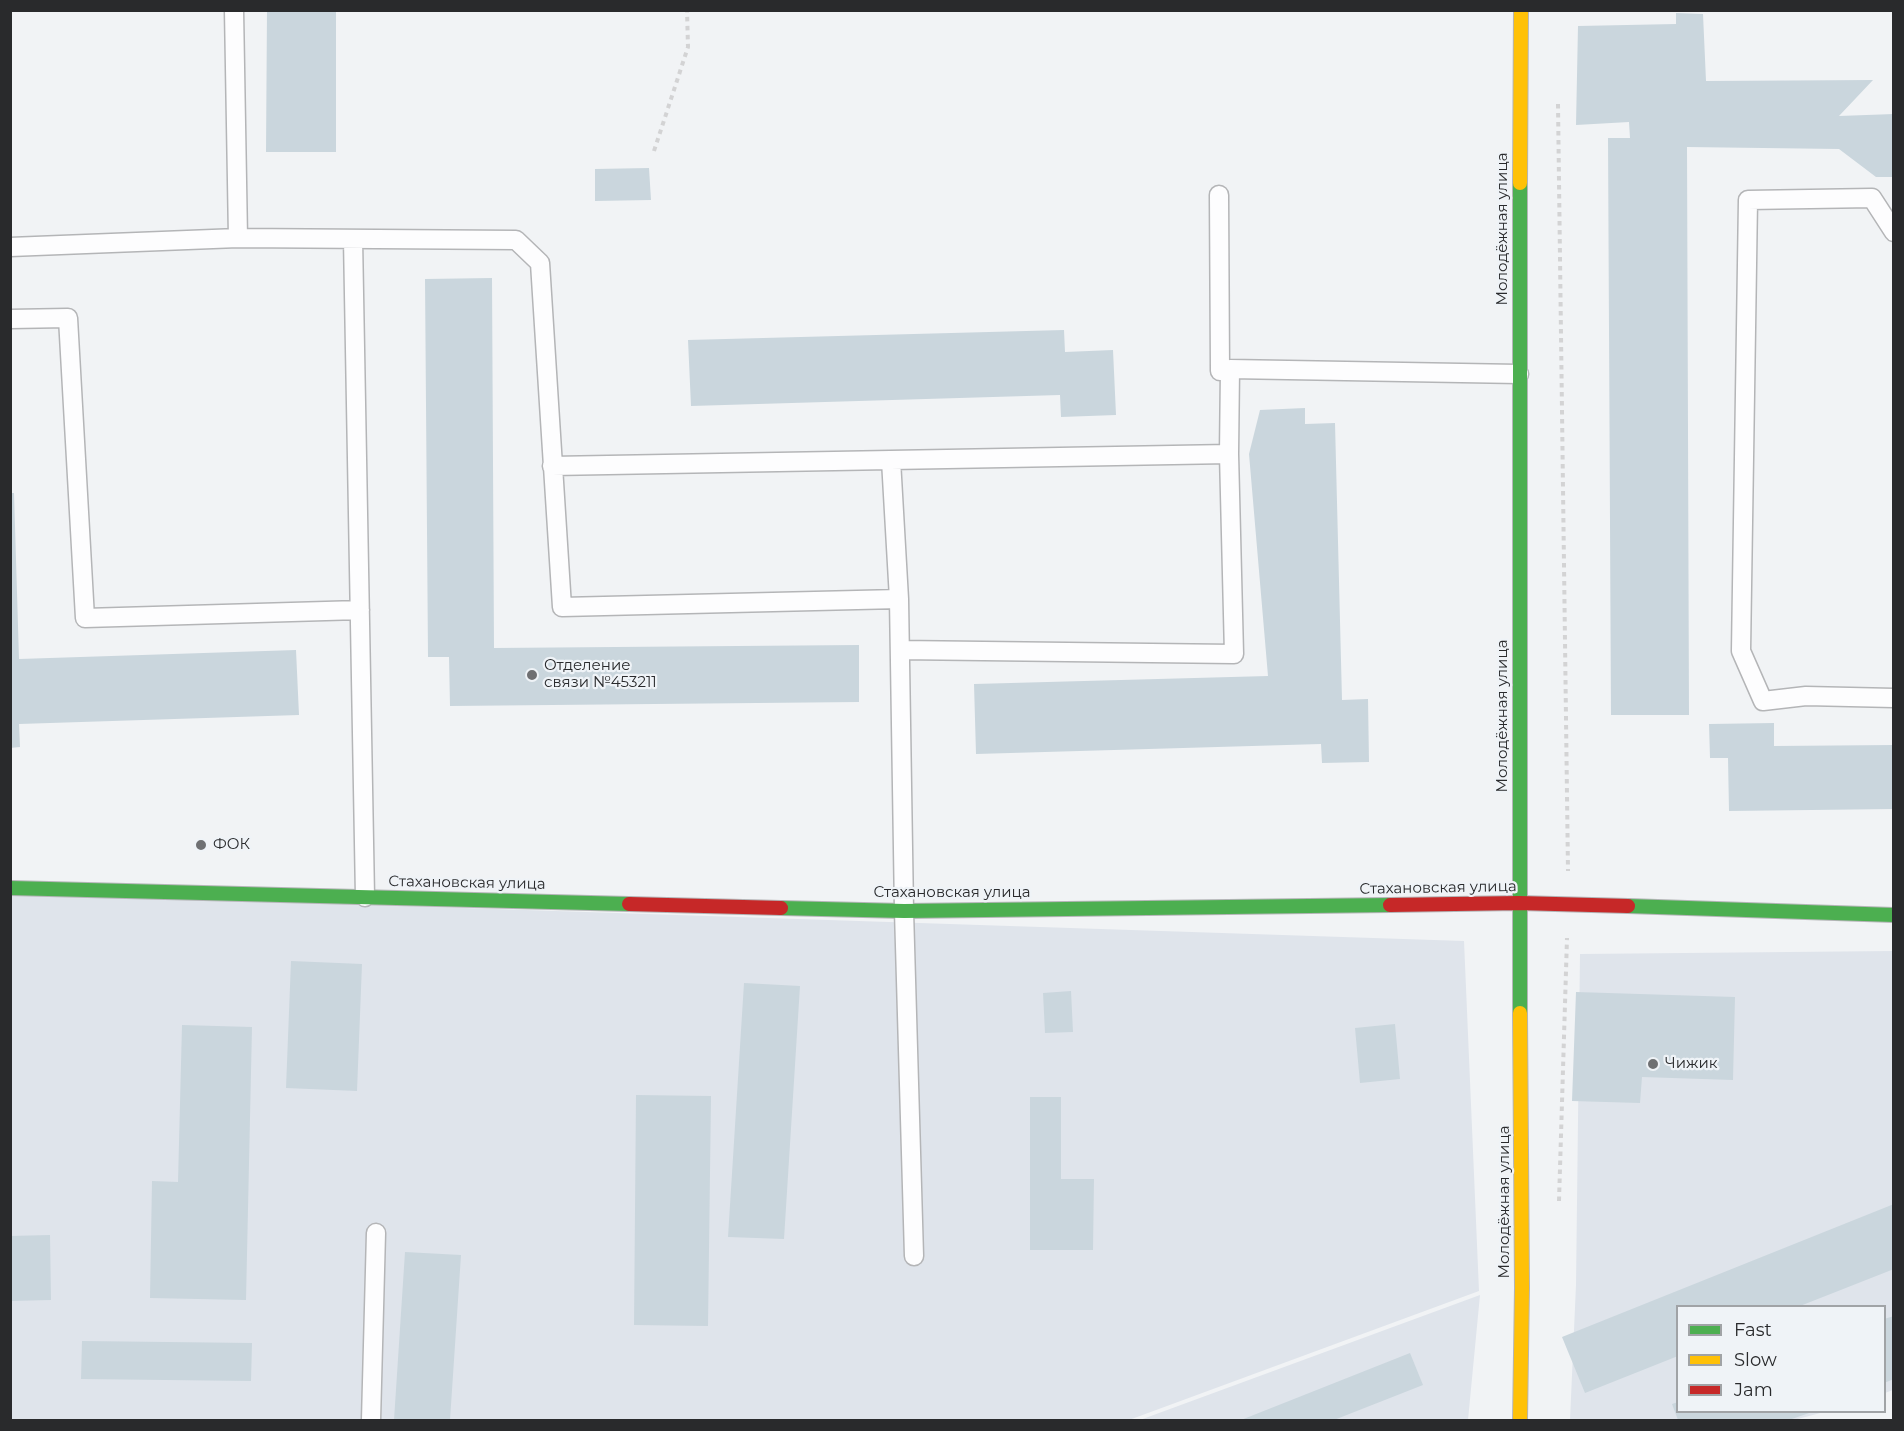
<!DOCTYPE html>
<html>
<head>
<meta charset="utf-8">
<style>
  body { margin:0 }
  #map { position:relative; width:1904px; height:1431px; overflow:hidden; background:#f1f3f5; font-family:Montserrat,sans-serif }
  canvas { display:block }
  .frame { position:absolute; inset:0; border:12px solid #292a2c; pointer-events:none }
  .legend { position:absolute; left:1676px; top:1305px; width:210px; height:108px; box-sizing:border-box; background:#eff3f7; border:2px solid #a0a3a6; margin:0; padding:8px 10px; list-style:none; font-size:18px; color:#292a2c }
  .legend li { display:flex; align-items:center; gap:12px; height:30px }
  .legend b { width:30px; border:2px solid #a0a3a6 }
</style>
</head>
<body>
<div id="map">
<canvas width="1904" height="1431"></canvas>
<div class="frame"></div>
<ul class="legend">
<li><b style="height:8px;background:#4caf50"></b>Fast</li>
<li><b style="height:8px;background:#ffc107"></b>Slow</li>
<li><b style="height:8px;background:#c62828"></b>Jam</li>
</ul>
</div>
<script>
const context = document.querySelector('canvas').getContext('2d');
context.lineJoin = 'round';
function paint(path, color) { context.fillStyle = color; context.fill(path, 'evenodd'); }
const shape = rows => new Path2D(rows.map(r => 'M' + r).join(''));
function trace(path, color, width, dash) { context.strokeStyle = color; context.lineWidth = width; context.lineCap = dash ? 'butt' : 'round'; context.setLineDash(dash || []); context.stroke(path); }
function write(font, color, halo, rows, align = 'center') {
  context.font = font + ' Montserrat,sans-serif'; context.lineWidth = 4.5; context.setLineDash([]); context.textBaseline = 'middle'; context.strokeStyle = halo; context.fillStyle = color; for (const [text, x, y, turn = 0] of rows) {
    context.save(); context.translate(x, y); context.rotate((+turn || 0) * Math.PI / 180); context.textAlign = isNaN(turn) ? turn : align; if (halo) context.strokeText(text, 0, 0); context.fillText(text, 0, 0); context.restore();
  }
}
const built = shape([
  [11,893,1464,941,1479,1291,1129,1420,11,1420],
  [1893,951,1893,1390,1885,1393,1884,1306,1678,1306,1678,1412,1824,1412,1794,1420,1570,1420,1576,1285,1580,954],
  [1480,1295,1468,1420,1140,1420]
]);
const building = shape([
  [267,10,336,10,336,152,266,152],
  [1676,13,1703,14,1706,81,1873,80,1839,116,1894,114,1894,177,1876,177,1839,149,1687,147,1689,715,1611,715,1608,138,1630,138,1629,122,1576,125,1578,26,1676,24],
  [649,168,651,200,595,201,595,169],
  [492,278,494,648,859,645,859,702,450,706,449,657,428,657,425,279],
  [1064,330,1065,352,1113,350,1116,415,1061,417,1060,395,691,406,688,340],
  [1305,408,1305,424,1335,423,1342,700,1368,699,1369,762,1322,763,1321,744,976,754,974,684,1268,676,1249,454,1260,410],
  [10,493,14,493,19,659,296,650,299,715,19,724,20,747,10,748],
  [1774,723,1774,746,1894,745,1894,809,1729,811,1728,758,1710,758,1709,724],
  [291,961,362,964,357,1091,286,1088],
  [744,983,800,986,784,1239,728,1237],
  [1071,991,1073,1032,1045,1033,1043,993],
  [1576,992,1735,997,1733,1080,1642,1077,1640,1103,1572,1101],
  [1395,1024,1400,1079,1360,1083,1355,1028],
  [182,1025,252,1027,246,1300,150,1298,152,1181,178,1182],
  [636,1095,711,1096,708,1326,634,1325],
  [1030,1097,1061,1097,1061,1179,1094,1179,1093,1250,1030,1250],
  [1894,1204,1894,1269,1800,1306,1678,1306,1678,1356,1585,1393,1562,1337],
  [50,1235,51,1300,10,1301,10,1236],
  [405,1252,461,1255,450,1420,394,1420],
  [1894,1316,1894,1379,1884,1383,1884,1319],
  [82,1341,252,1343,251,1381,81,1379],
  [1410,1353,1423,1385,1334,1420,1241,1420],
  [1678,1402,1678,1412,1812,1412,1789,1420,1678,1420,1672,1404]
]);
const path = shape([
  [1558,104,1568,871],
  [654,151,688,47,687,10],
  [1559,1201,1567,938]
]);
const lane = shape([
  [234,10,238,238],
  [1219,195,1220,371,1230,369],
  [1894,232,1872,198,1748,200,1741,651,1763,701,1806,696,1894,698],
  [353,239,365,897],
  [10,247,238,238,516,240,540,263,562,607,899,599],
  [10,319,68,318,85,618,360,610],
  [891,460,899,599,904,911,914,1256],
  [552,466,1229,454],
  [900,650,1234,654,1229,454,1230,369,1519,374],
  [371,1420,376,1233]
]);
const fast = shape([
  [10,888,629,904],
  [1628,906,1894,915],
  [781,908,904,911,1390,905],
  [1520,1013,1520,183]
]);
const slow = shape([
  [1520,183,1521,10],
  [1520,1013,1522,1288,1520,1420]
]);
const jam = shape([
  [629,904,781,908],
  [1390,905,1519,903,1628,906]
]);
const markers = [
  [532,675,6,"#6f7072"],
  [201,845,6,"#6f7072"],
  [1653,1064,6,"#6f7072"]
];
const streetNames = [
  ["Молодёжная улица",1503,229,-90],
  ["Молодёжная улица",1503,716,-90],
  ["Стахановская улица",467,883,1],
  ["Стахановская улица",1438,888,-1],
  ["Стахановская улица",952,893],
  ["Молодёжная улица",1505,1202,-90]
];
const poiNames = [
  ["Отделение",544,666],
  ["связи №453211",544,683],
  ["ФОК",213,845],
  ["Чижик",1665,1064]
];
paint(built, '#dfe4eb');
paint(building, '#cad6dd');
trace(lane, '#b4b5b7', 21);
trace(fast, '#b4b5b7', 16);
trace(slow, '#b4b5b7', 16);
trace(jam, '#b4b5b7', 16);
trace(path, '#d3d3d4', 4, [4.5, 4.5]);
trace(lane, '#fdfdfe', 18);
trace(fast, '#4caf50', 14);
trace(slow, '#ffc107', 14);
trace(jam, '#c62828', 14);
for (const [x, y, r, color] of markers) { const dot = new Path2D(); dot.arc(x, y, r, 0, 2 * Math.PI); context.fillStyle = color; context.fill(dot); trace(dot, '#eff3f7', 2); }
write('15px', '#292a2c', '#eff3f7', streetNames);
write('15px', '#292a2c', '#eff3f7', poiNames, 'left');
</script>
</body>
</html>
